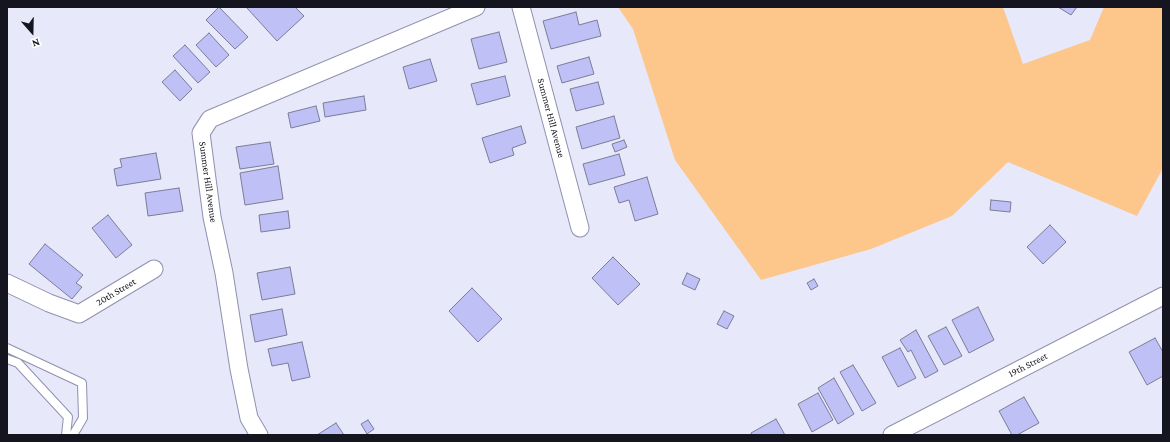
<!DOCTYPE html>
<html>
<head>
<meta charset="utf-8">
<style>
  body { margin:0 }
  #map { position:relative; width:1170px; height:442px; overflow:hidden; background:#e7e8fa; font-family:"Crimson Pro",serif }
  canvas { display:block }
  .frame { position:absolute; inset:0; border:8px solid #15151f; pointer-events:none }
  .north { position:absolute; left:12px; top:12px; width:40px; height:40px; -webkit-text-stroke:3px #fff; paint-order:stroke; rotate:160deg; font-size:11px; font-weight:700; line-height:16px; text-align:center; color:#15151f }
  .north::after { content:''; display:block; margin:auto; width:14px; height:18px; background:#15151f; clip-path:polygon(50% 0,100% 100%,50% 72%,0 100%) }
</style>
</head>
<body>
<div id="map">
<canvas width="1170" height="442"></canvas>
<div class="frame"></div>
<div class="north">N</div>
</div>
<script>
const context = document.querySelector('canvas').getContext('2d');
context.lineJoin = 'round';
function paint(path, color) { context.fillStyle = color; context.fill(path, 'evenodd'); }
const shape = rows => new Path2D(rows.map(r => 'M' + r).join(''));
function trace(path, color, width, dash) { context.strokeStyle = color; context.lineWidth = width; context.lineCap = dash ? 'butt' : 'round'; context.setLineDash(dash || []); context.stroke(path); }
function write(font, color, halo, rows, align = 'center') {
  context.font = font + ' "Crimson Pro",serif'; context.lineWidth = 4; context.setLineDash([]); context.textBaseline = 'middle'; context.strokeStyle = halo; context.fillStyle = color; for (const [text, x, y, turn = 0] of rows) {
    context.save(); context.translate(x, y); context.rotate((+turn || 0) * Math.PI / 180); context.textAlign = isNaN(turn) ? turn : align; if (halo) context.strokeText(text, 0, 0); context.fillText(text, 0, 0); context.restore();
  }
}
const green = shape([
  [618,7,1003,7,1023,64,1090,40,1104,7,1163,7,1163,168,1137,216,1008,162,952,216,871,249,761,280,675,160,633,29]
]);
const building = shape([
  [219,7,248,37,235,49,206,20,219,7],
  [246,7,295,7,304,16,277,41,246,7],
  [1058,7,1077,7,1071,15,1058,7],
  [576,12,579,25,597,20,601,36,551,49,543,21,576,12],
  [499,32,507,62,479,69,471,39,499,32],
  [209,33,229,55,216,67,196,45,209,33],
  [185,45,210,72,198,83,173,56,185,45],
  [589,57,594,74,562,83,557,66,589,57],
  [430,59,437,81,409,89,403,67,430,59],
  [175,70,192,89,180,101,162,82,175,70],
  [505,76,510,96,477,105,471,84,505,76],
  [598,82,604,104,576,111,570,89,598,82],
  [364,96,366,110,325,117,323,103,364,96],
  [316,106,320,121,291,128,288,113,316,106],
  [614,116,620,138,582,149,576,127,614,116],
  [521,126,526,143,512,148,514,155,490,163,482,138,521,126],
  [624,140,627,147,615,152,612,144,624,140],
  [270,142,274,164,240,169,236,147,270,142],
  [156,153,161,179,117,186,114,169,122,167,120,159,156,153],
  [619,154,625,175,589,185,583,164,619,154],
  [278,166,283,199,245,205,240,173,278,166],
  [647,177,658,214,635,221,629,200,619,203,614,187,647,177],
  [179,188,183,211,148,216,145,193,179,188],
  [991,200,1011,202,1010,212,990,210,991,200],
  [288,211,290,228,261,232,259,215,288,211],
  [108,215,132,245,116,258,92,228,108,215],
  [1050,225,1066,242,1043,264,1027,247,1050,225],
  [45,244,83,275,76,283,82,287,72,299,29,264,45,244],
  [613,257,640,284,618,305,592,278,613,257],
  [290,267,295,294,262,300,257,273,290,267],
  [687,273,700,279,695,290,682,284,687,273],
  [814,279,818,286,811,290,807,283,814,279],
  [472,288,502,319,478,342,449,311,472,288],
  [978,307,994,340,969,353,952,320,978,307],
  [282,309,287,335,255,342,250,315,282,309],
  [724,311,734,316,727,329,717,324,724,311],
  [946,327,962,356,944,365,928,336,946,327],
  [916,330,938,371,925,378,911,350,908,352,900,340,916,330],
  [1155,338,1163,352,1163,376,1147,385,1129,352,1155,338],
  [302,342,310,377,292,381,288,363,272,366,268,349,302,342],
  [900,348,916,378,898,387,882,357,900,348],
  [853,365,876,403,862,411,840,372,853,365],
  [834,378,854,414,838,424,818,388,834,378],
  [818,393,833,420,812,432,798,404,818,393],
  [1024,397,1039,423,1017,435,1012,435,999,411,1024,397],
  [776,419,785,435,752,435,751,433,776,419],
  [368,420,374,429,367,434,361,424,368,420],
  [336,423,344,435,317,435,336,423]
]);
const service = shape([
  [7,348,82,383,83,418,73,435],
  [7,359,18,363,68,417,66,435]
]);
const minor = shape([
  [521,7,580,228],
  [7,283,49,303,79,314,154,269],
  [259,435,249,418,239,369,224,273,212,217,201,133,210,119,476,7],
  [892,435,1163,296]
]);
const streetNames = [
  ["Summer Hill Avenue",551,118,75],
  ["Summer Hill Avenue",208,182,82],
  ["20th Street",116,292,-31],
  ["19th Street",1028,365,-27]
];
paint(green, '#fdc68b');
paint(building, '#bfc0f6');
trace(building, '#7b7c97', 1);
trace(service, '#9091ad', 10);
trace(minor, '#9091ad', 19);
trace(service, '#fff', 8);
trace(minor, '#fff', 17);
write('10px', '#15151f', '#fff', streetNames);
</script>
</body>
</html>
